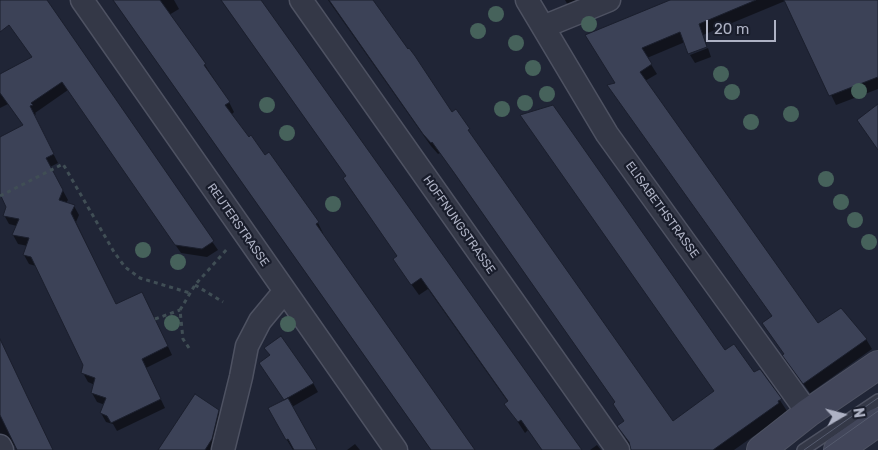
<!DOCTYPE html>
<html>
<head>
<meta charset="utf-8">
<style>
  body { margin:0 }
  #map { position:relative; width:878px; height:450px; overflow:hidden; background:#202536; font-family:Rubik,sans-serif }
  canvas { display:block }
  .north { position:absolute; left:818px; top:390px; width:50px; height:50px; -webkit-text-stroke:4px #191d2b; paint-order:stroke; rotate:82deg; font-size:14px; font-weight:700; line-height:20px; text-align:center; color:#aeb2c4 }
  .north::after { content:''; display:block; margin:auto; width:18px; height:22px; background:#aeb2c4; clip-path:polygon(50% 0,100% 100%,50% 72%,0 100%) }
  .scale { position:absolute; left:706px; top:20px; width:70px; height:22px; box-sizing:border-box; border:2px solid #aeb2c4; border-top:0; padding-left:6px; font-size:15px; line-height:18px; white-space:nowrap; color:#aeb2c4; -webkit-text-stroke:4px #191d2b; paint-order:stroke }
</style>
</head>
<body>
<div id="map">
<canvas width="878" height="450"></canvas>
<div class="north">N</div>
<div class="scale">20 m</div>
</div>
<script>
const context = document.querySelector('canvas').getContext('2d');
context.lineJoin = 'round';
function paint(path, color) { context.fillStyle = color; context.fill(path, 'evenodd'); }
const shape = rows => new Path2D(rows.map(r => 'M' + r).join(''));
function trace(path, color, width, dash) { context.strokeStyle = color; context.lineWidth = width; context.lineCap = dash ? 'butt' : 'round'; context.setLineDash(dash || []); context.stroke(path); }
function write(font, color, halo, rows, align = 'center') {
  context.font = font + ' Rubik,sans-serif'; context.lineWidth = 4.5; context.setLineDash([]); context.textBaseline = 'middle'; context.strokeStyle = halo; context.fillStyle = color; for (const [text, x, y, turn = 0] of rows) {
    context.save(); context.translate(x, y); context.rotate((+turn || 0) * Math.PI / 180); context.textAlign = isNaN(turn) ? turn : align; if (halo) context.strokeText(text, 0, 0); context.fillText(text, 0, 0); context.restore();
  }
}
const shadow = shape([
  [26,0,44,0,218,250,207,257,181,253,68,90,35,113,36,114,34,116,58,163,50,167,68,200,66,203,74,206,79,215,76,222,116,306,147,302,172,355,146,368,165,408,117,431,113,424,106,422,101,413,105,405,97,402,92,393,95,385,88,382,83,373,85,365,36,266,29,264,24,255,28,246,18,244,13,235,17,226,9,224,4,215,7,207,0,193,0,138,24,126,8,104,0,108,0,75,33,58,8,23],
  [113,0,174,0,179,9,169,15,205,65,229,102,234,112,231,115,265,157,269,154,318,223,323,233,322,235,474,450,431,450],
  [221,0,260,0,580,450,542,450,528,430,525,433,506,404,508,402,428,289,419,295,401,270,394,259,398,257,351,190,344,179,347,177],
  [328,0,372,0,673,423,715,392,522,116,725,352,754,374,760,370,787,411,784,413,785,414,734,450,632,450,619,426,625,422,616,403,440,153,438,154,431,146],
  [565,0,601,0,572,12],
  [673,0,878,0,878,89,836,105,785,1,703,35,707,46,689,52,685,42,647,58,657,74,645,81,817,325,866,339,872,349,810,393,790,365,773,317,609,86,617,83],
  [708,48,711,57,695,63,690,55],
  [0,341,53,450,16,450,15,446,8,443,0,445],
  [266,348,313,383,318,392,292,407,317,450,293,450,287,440,285,401,266,372,271,356],
  [218,411,225,421,218,450,159,450],
  [355,444,360,450,347,450],
  [597,445,601,450,590,450]
]);
const building = shape([
  [0,0,47,0,214,241,202,249,175,245,62,82,31,103,33,105,30,106,54,154,46,158,63,190,59,200,75,205,71,213,116,304,142,292,168,346,142,359,161,399,111,423,107,416,100,413,106,398,91,393,95,378,81,373,83,365,31,257,23,255,29,238,12,235,19,219,3,216,6,207,0,194,0,137,23,125,0,93,0,74,32,57,9,25,0,32,0,0],
  [113,0,160,0,206,64,204,65,230,102,225,105,249,137,251,135,265,155,269,152,319,222,316,224,475,450,431,450,113,0],
  [221,0,261,0,582,450,542,450,521,420,518,422,504,404,508,401,421,278,411,285,393,259,397,256,343,178,346,176,221,0],
  [329,0,373,0,408,49,409,48,415,56,452,112,456,109,470,129,468,130,673,421,714,391,520,115,553,105,725,350,734,344,754,372,760,369,782,399,778,401,779,403,713,450,631,450,629,442,617,426,624,421,613,404,615,402,455,174,432,142,431,143,423,134,329,0],
  [670,0,756,0,699,24,707,47,688,54,680,32,642,48,652,64,640,72,818,323,841,308,867,339,803,384,782,355,784,354,762,323,772,316,607,85,615,83,585,35,670,0],
  [784,0,878,0,878,77,829,96,784,0],
  [878,104,878,150,857,120,878,104],
  [281,336,314,383,284,400,259,363,270,355,264,348,281,336],
  [0,339,27,396,53,450,17,450,0,415,0,339],
  [195,394,219,410,212,439,205,450,158,450,195,394],
  [288,398,317,450,294,450,288,439,286,440,268,408,288,398]
]);
const path = shape([
  [0,196,63,164,114,252,125,267,140,278,190,293],
  [195,285,223,302],
  [155,319,180,310],
  [189,348,183,339,180,310,195,285,227,249]
]);
const lane = shape([
  [803,450,878,400]
]);
const street = shape([
  [82,0,396,450],
  [301,0,618,450],
  [527,0,607,134,808,413],
  [543,27,609,0],
  [0,446,2,450],
  [223,450,241,377,247,346,260,321,284,292]
]);
const secondary = shape([
  [761,450,808,413,878,365],
  [838,450,878,422]
]);
const tram = shape([
  [804,450,878,398],
  [823,450,878,411]
]);
const trees = [
  [496,14],
  [589,24],
  [478,31],
  [516,43],
  [533,68],
  [721,74],
  [859,91],
  [732,92],
  [547,94],
  [525,103],
  [267,105],
  [502,109],
  [791,114],
  [751,122],
  [287,133],
  [826,179],
  [841,202],
  [333,204],
  [855,220],
  [869,242],
  [143,250],
  [178,262],
  [172,323],
  [288,324]
];
const streetNames = [
  ["ELISABETHSTRASSE",662,210,54],
  ["REUTERSTRASSE",238,225,55],
  ["HOFFNUNGSTRASSE",459,225,55]
];
paint(shadow, '#0007');
paint(building, '#3c4257');
trace(building, '#1b1f2d', 1);
trace(lane, '#4e5262', 14);
trace(street, '#4e5262', 25);
trace(secondary, '#4e5262', 30);
trace(path, '#404e55', 3, [4, 4]);
trace(lane, '#343847', 11);
trace(street, '#343847', 22);
trace(secondary, '#42465a', 28);
trace(tram, '#555b6e', 1);
context.fillStyle = '#46625b';
for (const [x, y] of trees) { context.beginPath(); context.arc(x, y, 8, 0, 2 * Math.PI); context.fill(); }
write('12px', '#aeb2c4', '#191d2b', streetNames);
</script>
</body>
</html>
